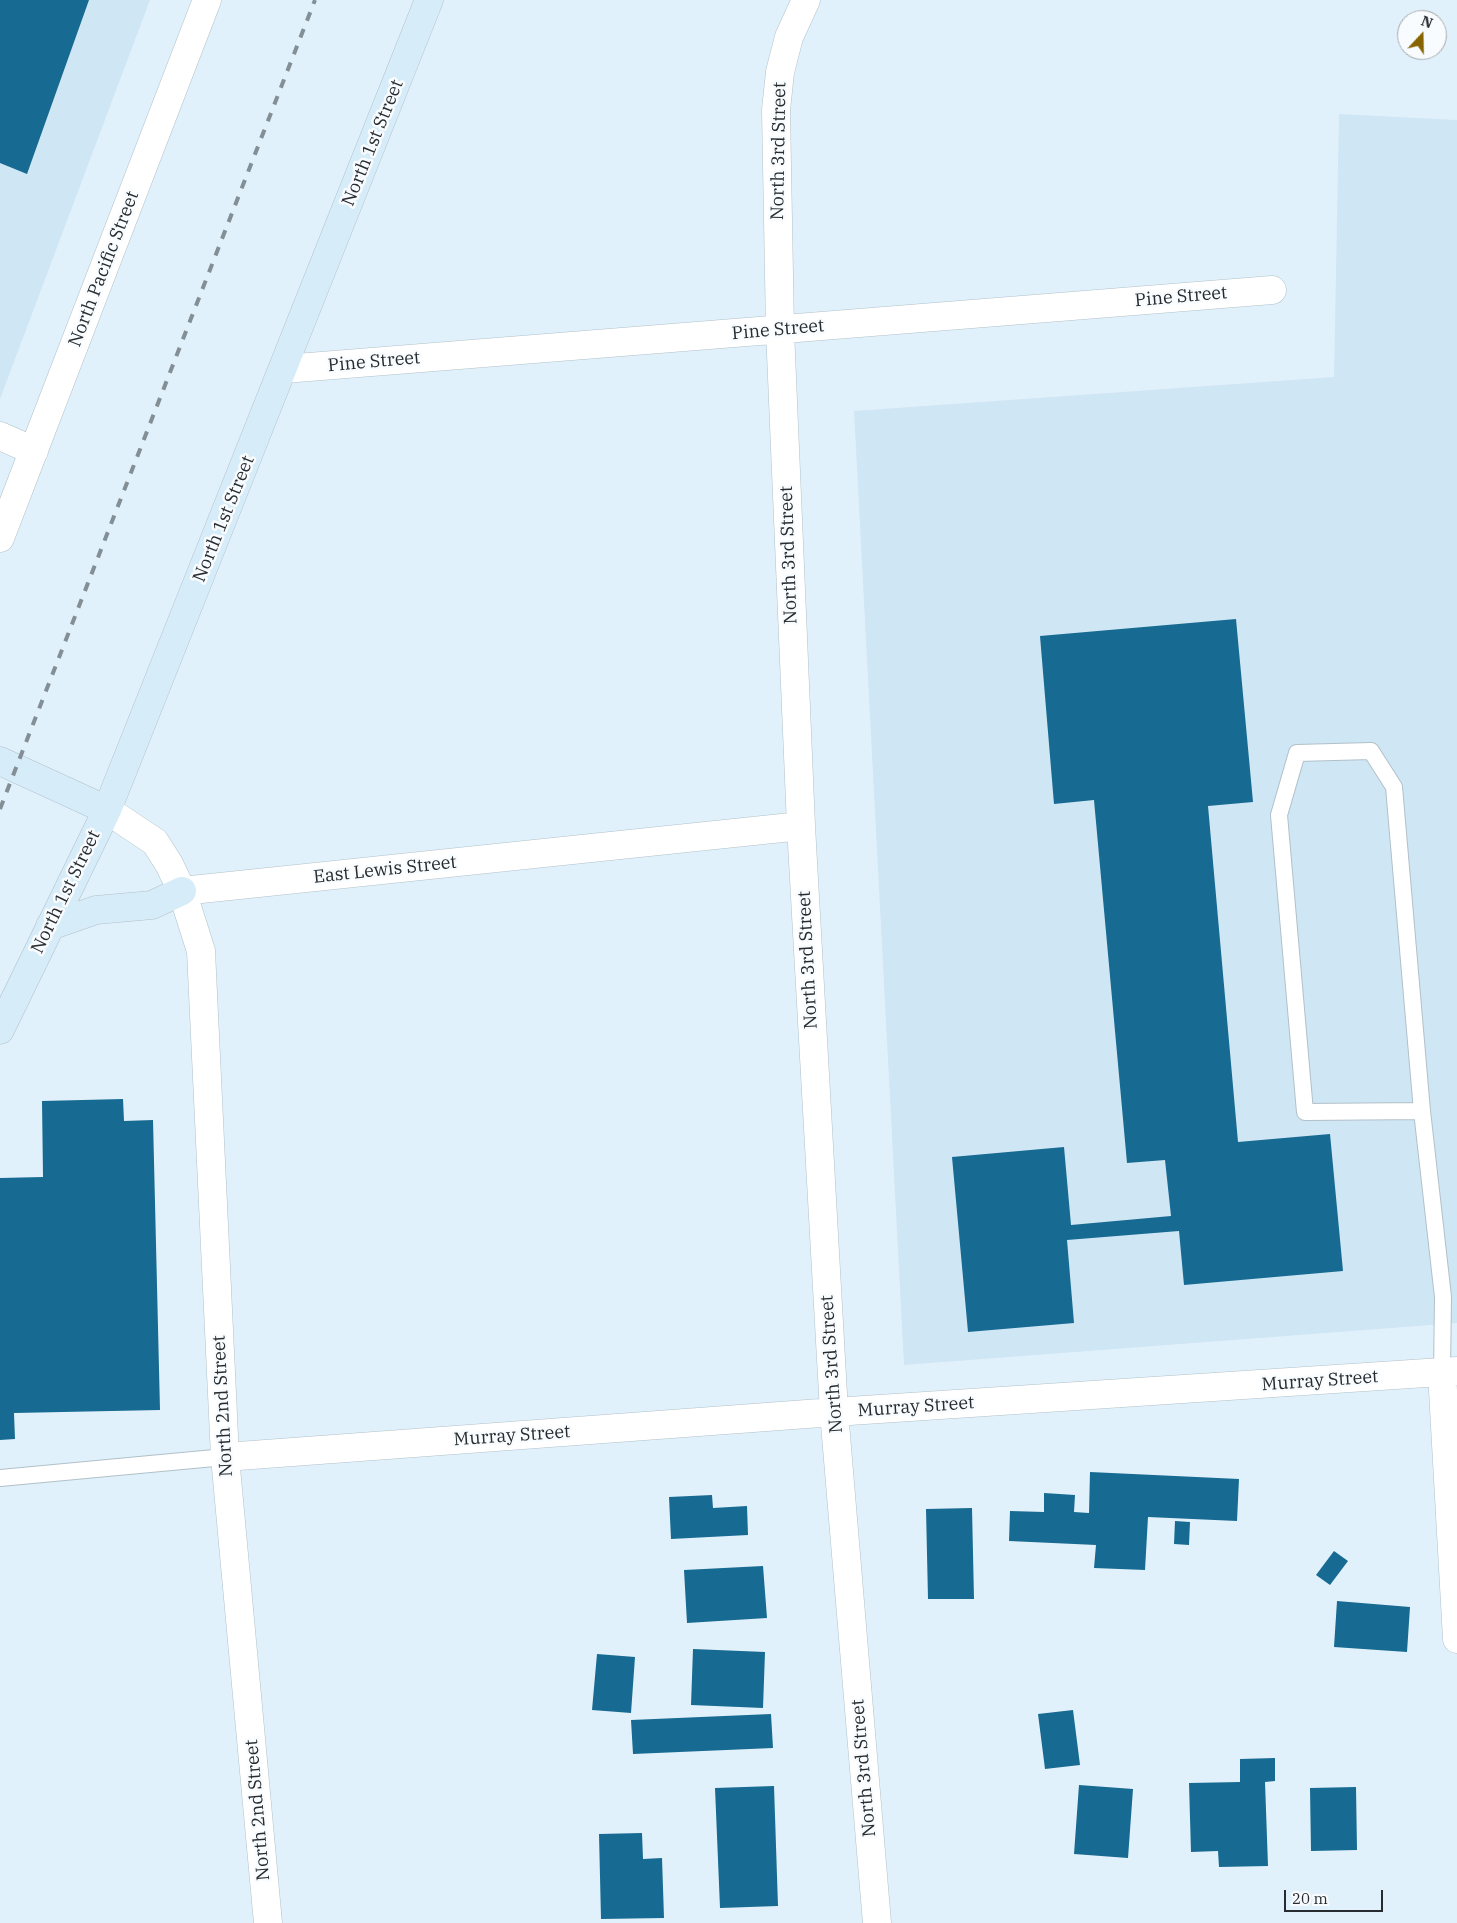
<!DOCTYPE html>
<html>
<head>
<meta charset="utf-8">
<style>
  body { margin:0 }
  #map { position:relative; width:1457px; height:1923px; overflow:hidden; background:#e1f1fb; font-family:"IBM Plex Serif",serif }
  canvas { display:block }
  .north { position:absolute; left:1397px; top:10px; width:50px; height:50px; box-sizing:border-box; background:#f9fcfe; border:1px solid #a5a9ac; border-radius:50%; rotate:21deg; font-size:14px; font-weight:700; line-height:20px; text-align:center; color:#272c30 }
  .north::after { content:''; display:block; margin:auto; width:18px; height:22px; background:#866400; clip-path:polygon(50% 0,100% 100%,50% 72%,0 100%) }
  .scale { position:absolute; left:1284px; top:1890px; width:99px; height:22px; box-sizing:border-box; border:2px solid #272c30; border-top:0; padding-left:6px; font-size:15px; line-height:18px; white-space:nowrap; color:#272c30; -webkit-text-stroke:4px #f9fcfe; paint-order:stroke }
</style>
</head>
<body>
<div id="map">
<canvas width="1457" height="1923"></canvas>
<div class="north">N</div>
<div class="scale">20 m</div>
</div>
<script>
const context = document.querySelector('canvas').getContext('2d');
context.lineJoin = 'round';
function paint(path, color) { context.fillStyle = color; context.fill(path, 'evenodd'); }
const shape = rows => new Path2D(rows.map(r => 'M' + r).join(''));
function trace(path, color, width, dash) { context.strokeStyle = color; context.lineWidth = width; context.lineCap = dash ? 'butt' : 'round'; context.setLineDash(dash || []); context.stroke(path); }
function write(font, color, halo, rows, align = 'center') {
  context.font = font + ' "IBM Plex Serif",serif'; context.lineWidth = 5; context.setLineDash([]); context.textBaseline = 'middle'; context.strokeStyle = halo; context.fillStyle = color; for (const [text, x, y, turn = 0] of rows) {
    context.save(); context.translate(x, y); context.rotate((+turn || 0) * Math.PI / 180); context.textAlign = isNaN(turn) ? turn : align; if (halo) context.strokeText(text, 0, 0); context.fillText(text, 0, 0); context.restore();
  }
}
const built = shape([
  [0,0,150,0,0,399],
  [1339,114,1457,120,1457,1323,904,1365,854,411,1334,377]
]);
const building = shape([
  [0,0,89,0,27,174,0,163],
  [1236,619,1253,802,1208,806,1238,1142,1330,1134,1343,1271,1184,1285,1179,1231,1067,1240,1074,1323,968,1332,952,1157,1064,1147,1071,1225,1171,1216,1165,1160,1127,1163,1094,800,1054,804,1040,636],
  [123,1099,124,1121,153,1120,160,1410,14,1413,15,1439,0,1440,0,1178,43,1177,42,1101],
  [1090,1472,1239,1479,1237,1521,1148,1517,1145,1570,1094,1568,1096,1545,1009,1541,1010,1511,1044,1512,1044,1493,1075,1495,1074,1512,1089,1513],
  [712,1495,713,1508,747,1506,748,1535,671,1539,669,1497],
  [972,1508,974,1599,928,1599,926,1509],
  [1175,1521,1190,1522,1189,1545,1174,1544],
  [1334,1551,1348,1561,1330,1585,1316,1575],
  [763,1566,767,1618,687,1623,684,1570],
  [1337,1601,1410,1607,1407,1652,1334,1647],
  [693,1649,765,1652,763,1708,691,1705],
  [597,1654,635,1657,631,1713,592,1710],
  [1073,1710,1080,1765,1045,1769,1038,1714],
  [771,1714,773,1748,633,1754,631,1720],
  [1275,1758,1275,1781,1265,1782,1268,1866,1219,1867,1218,1851,1191,1852,1189,1783,1240,1782,1240,1759],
  [1079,1785,1133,1789,1128,1858,1074,1854],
  [774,1786,778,1906,720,1908,715,1788],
  [1356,1787,1357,1850,1311,1851,1310,1788],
  [642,1833,643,1859,662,1858,664,1918,601,1919,599,1834]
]);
const lane = shape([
  [1422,1111,1305,1112,1279,815,1297,753,1371,751,1394,787,1422,1111,1443,1297,1442,1373],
  [0,1478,225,1457]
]);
const street = shape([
  [806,0,789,37,780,72,776,110,780,330,801,826,834,1412,877,1923],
  [284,369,1272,290],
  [0,436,34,451],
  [0,538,207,0],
  [107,810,155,842,169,864,182,891,201,951,225,1457,268,1923],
  [182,891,801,826],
  [1442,1373,1457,1639],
  [225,1457,834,1412,1457,1371]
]);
const secondary = shape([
  [0,761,107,810],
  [50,926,96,910,152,905,182,891],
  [0,1030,107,810,429,0]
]);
const rail = shape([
  [0,809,315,0]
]);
const streetNames = [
  ["North 1st Street",373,143,-68],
  ["North 3rd Street",779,151,-89],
  ["North Pacific Street",104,269,-69],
  ["Pine Street",1181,297,-5],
  ["Pine Street",778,330,-5],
  ["Pine Street",374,362,-5],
  ["North 1st Street",224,519,-68],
  ["North 3rd Street",789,555,-92],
  ["East Lewis Street",385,870,-6],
  ["North 1st Street",66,892,-64],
  ["North 3rd Street",808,960,-93],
  ["North 3rd Street",832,1364,-94],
  ["Murray Street",1320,1381,-4],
  ["North 2nd Street",223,1406,-93],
  ["Murray Street",916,1407,-4],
  ["Murray Street",512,1436,-4],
  ["North 3rd Street",864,1768,-95],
  ["North 2nd Street",258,1810,-95]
];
paint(built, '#cfe6f4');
paint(building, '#176a91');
trace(lane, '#b1c0c9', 18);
trace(street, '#b1c0c9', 29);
trace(secondary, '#b1c0c9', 29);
trace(lane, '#fff', 16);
trace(street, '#fff', 28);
trace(secondary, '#d6ecf8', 28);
trace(rail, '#848e95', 4, [9, 9]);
write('18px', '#272c30', '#f9fcfe', streetNames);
</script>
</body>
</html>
